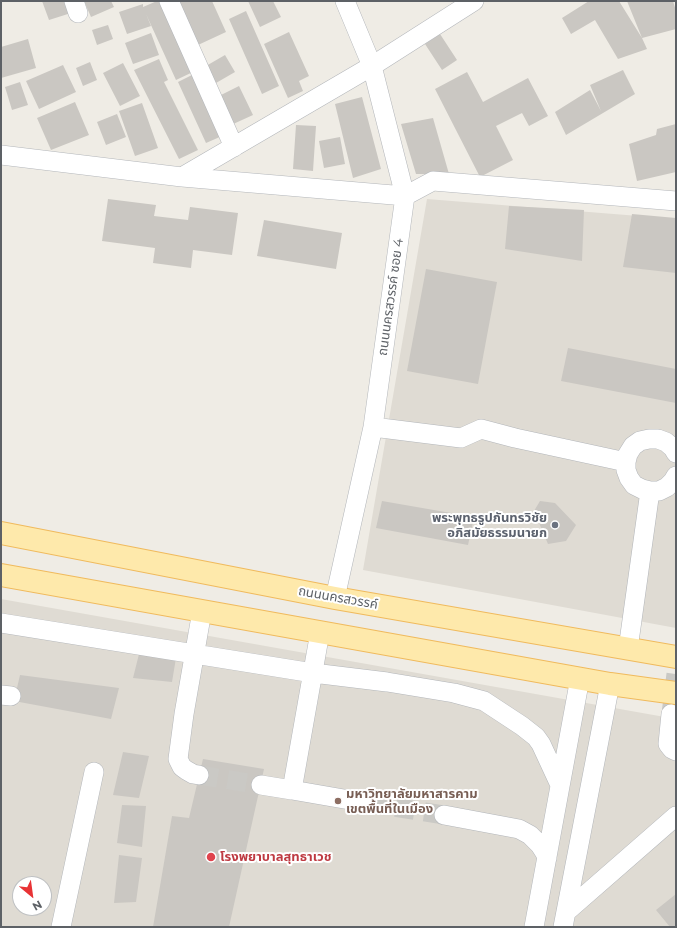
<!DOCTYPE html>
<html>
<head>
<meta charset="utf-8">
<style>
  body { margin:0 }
  #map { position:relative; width:677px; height:928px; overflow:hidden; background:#efece5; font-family:Montserrat,sans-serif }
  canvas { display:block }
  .frame { position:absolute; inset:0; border:2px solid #5d6166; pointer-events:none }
  .north { position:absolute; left:12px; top:876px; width:40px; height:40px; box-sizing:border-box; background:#fff; border:1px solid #bec0c2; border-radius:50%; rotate:151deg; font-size:11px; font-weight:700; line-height:16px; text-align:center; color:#5d6166 }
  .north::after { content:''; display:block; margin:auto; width:14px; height:18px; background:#e83335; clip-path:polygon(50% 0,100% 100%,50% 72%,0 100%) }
</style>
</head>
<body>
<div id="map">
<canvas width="677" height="928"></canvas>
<div class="frame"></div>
<div class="north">N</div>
</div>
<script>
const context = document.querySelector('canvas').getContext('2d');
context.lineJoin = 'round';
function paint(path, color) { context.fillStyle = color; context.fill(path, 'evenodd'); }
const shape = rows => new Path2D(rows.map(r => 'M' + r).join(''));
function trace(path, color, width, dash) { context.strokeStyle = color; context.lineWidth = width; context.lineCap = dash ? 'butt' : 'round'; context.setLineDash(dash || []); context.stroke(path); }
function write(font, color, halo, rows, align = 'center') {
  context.font = font + ' Montserrat,"Noto Sans Thai",sans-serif'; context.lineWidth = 4; context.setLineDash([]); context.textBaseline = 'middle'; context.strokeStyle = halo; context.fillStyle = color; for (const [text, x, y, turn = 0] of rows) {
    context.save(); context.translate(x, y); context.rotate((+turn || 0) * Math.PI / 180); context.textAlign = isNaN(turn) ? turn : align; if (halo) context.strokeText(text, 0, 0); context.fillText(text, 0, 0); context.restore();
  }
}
const education = shape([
  [427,199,676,219,676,628,363,570],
  [1,599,676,719,676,927,1,927],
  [20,884,44,884,44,908,20,908]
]);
const building = shape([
  [42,1,67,1,71,13,49,20],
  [84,1,111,1,114,7,91,17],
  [157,1,164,1,195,71,176,80,146,14,151,26,127,34,119,12,143,4,143,7],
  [178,1,212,1,226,32,198,45],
  [248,1,273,1,281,17,260,27],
  [589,1,619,1,642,38,647,49,618,59,595,20,571,34,562,18],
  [627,1,673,1,676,11,676,29,642,38],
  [246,11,279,86,262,94,229,19],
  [108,25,113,39,97,45,92,30],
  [289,32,309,76,299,81,303,91,288,98,264,44],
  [151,33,159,55,133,64,125,43],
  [440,34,457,60,442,70,425,44],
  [28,39,36,68,1,78,1,47],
  [225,55,235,72,216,83,206,66],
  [159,59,168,80,164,82,198,150,179,159,134,70],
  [90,62,97,80,83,86,76,68],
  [123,63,140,96,120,106,103,73],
  [63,65,76,92,39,109,26,81],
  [623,70,635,94,566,135,555,112,590,90,601,111,590,85],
  [467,72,483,102,528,78,548,116,529,126,522,113,496,126,513,160,480,177,435,89],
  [194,74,222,136,206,143,178,82],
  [20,82,28,105,12,110,5,87],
  [239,86,253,115,231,125,217,97],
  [362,97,381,169,353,178,335,104],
  [75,102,89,135,51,150,37,118],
  [142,103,158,148,135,156,119,111],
  [117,114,126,137,106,145,97,122],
  [433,118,449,174,416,174,401,124],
  [676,124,676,172,637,181,629,144,656,135,657,129],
  [296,125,316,126,313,171,293,169],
  [340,137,345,164,324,168,319,141],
  [108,199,156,205,154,216,188,220,190,207,238,213,232,255,193,250,191,268,153,263,155,248,102,241],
  [509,206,584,210,582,261,505,249],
  [632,214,676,218,676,273,623,267],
  [264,220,342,233,336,269,257,256],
  [426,269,497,282,478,384,407,371],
  [568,348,676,369,676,403,561,381],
  [382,501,474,517,468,545,376,528],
  [540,501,555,503,576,525,566,541,548,544,534,511],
  [139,654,176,658,172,682,133,678],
  [20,675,119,688,111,719,14,701],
  [123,752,149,756,139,798,113,795],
  [203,759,264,769,229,927,153,927,172,816,189,818],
  [122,805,146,806,142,847,117,843],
  [119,855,142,858,136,902,114,903],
  [676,894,676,927,670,927,656,910]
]);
const minorTunnel = shape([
  [671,714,676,674],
  [199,775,261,785],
  [367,803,444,815]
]);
const minor = shape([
  [74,1,78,13],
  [169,1,234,147],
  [1,155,182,177,405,196,433,181,676,201],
  [182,177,372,66,474,1],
  [373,427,461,438,481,429,515,438,626,462],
  [676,453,673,448,666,442,658,439,649,439,640,441,633,446,628,454,626,462,626,470,629,478,634,485,642,489,650,491,659,491,667,487,673,481,676,476],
  [335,598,373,427,405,196,372,66,345,1],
  [1,623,313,673,387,682,454,693,484,701,522,726,536,737,541,744,560,785],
  [628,649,650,491],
  [1,695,11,696],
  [671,714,668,744,672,749,676,751],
  [199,775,193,774,186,770,182,767,178,759,184,714,202,611],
  [261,785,292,790,320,632],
  [292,790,367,803],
  [444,815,519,829,530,835,540,845,545,853,547,858],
  [566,912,676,816],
  [61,927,94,772],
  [534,927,580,678],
  [563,927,610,684]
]);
const major = shape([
  [1,533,335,598,676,657],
  [1,575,610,684,676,693]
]);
const markers = [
  [555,525,4,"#6b7280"],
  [338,801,4,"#8d6e63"],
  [211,857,5,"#e0444e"]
];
const streetNames = [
  ["ถนนนครสวรรค์ ซอย 4",391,297,-82],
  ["ถนนนครสวรรค์",338,598,10]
];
const worshipNames = [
  ["พระพุทธรูปกันทรวิชัย",547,518],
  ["อภิสมัยธรรมนายก",547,533]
];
const educationNames = [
  ["มหาวิทยาลัยมหาสารคาม",346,794],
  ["เขตพื้นที่ในเมือง",346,809]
];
const healthNames = [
  ["โรงพยาบาลสุทธาเวช",220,857]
];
paint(education, '#dfdbd3');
paint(building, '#cac7c2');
trace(minorTunnel, '#cac9c5', 19, [19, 10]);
trace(minor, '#b3b6ba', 20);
trace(major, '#f0ba5d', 24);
trace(minor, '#fff', 19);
trace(major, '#fee9ab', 22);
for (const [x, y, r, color] of markers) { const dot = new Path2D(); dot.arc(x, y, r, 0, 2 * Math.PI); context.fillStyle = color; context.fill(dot); trace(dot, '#fff', 1.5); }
write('13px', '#5d6166', '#fff', streetNames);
write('bold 13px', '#5b616d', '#fff', worshipNames, 'right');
write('bold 13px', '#785e54', '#fff', educationNames, 'left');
write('bold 13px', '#be3a42', '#fff', healthNames, 'left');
</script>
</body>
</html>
